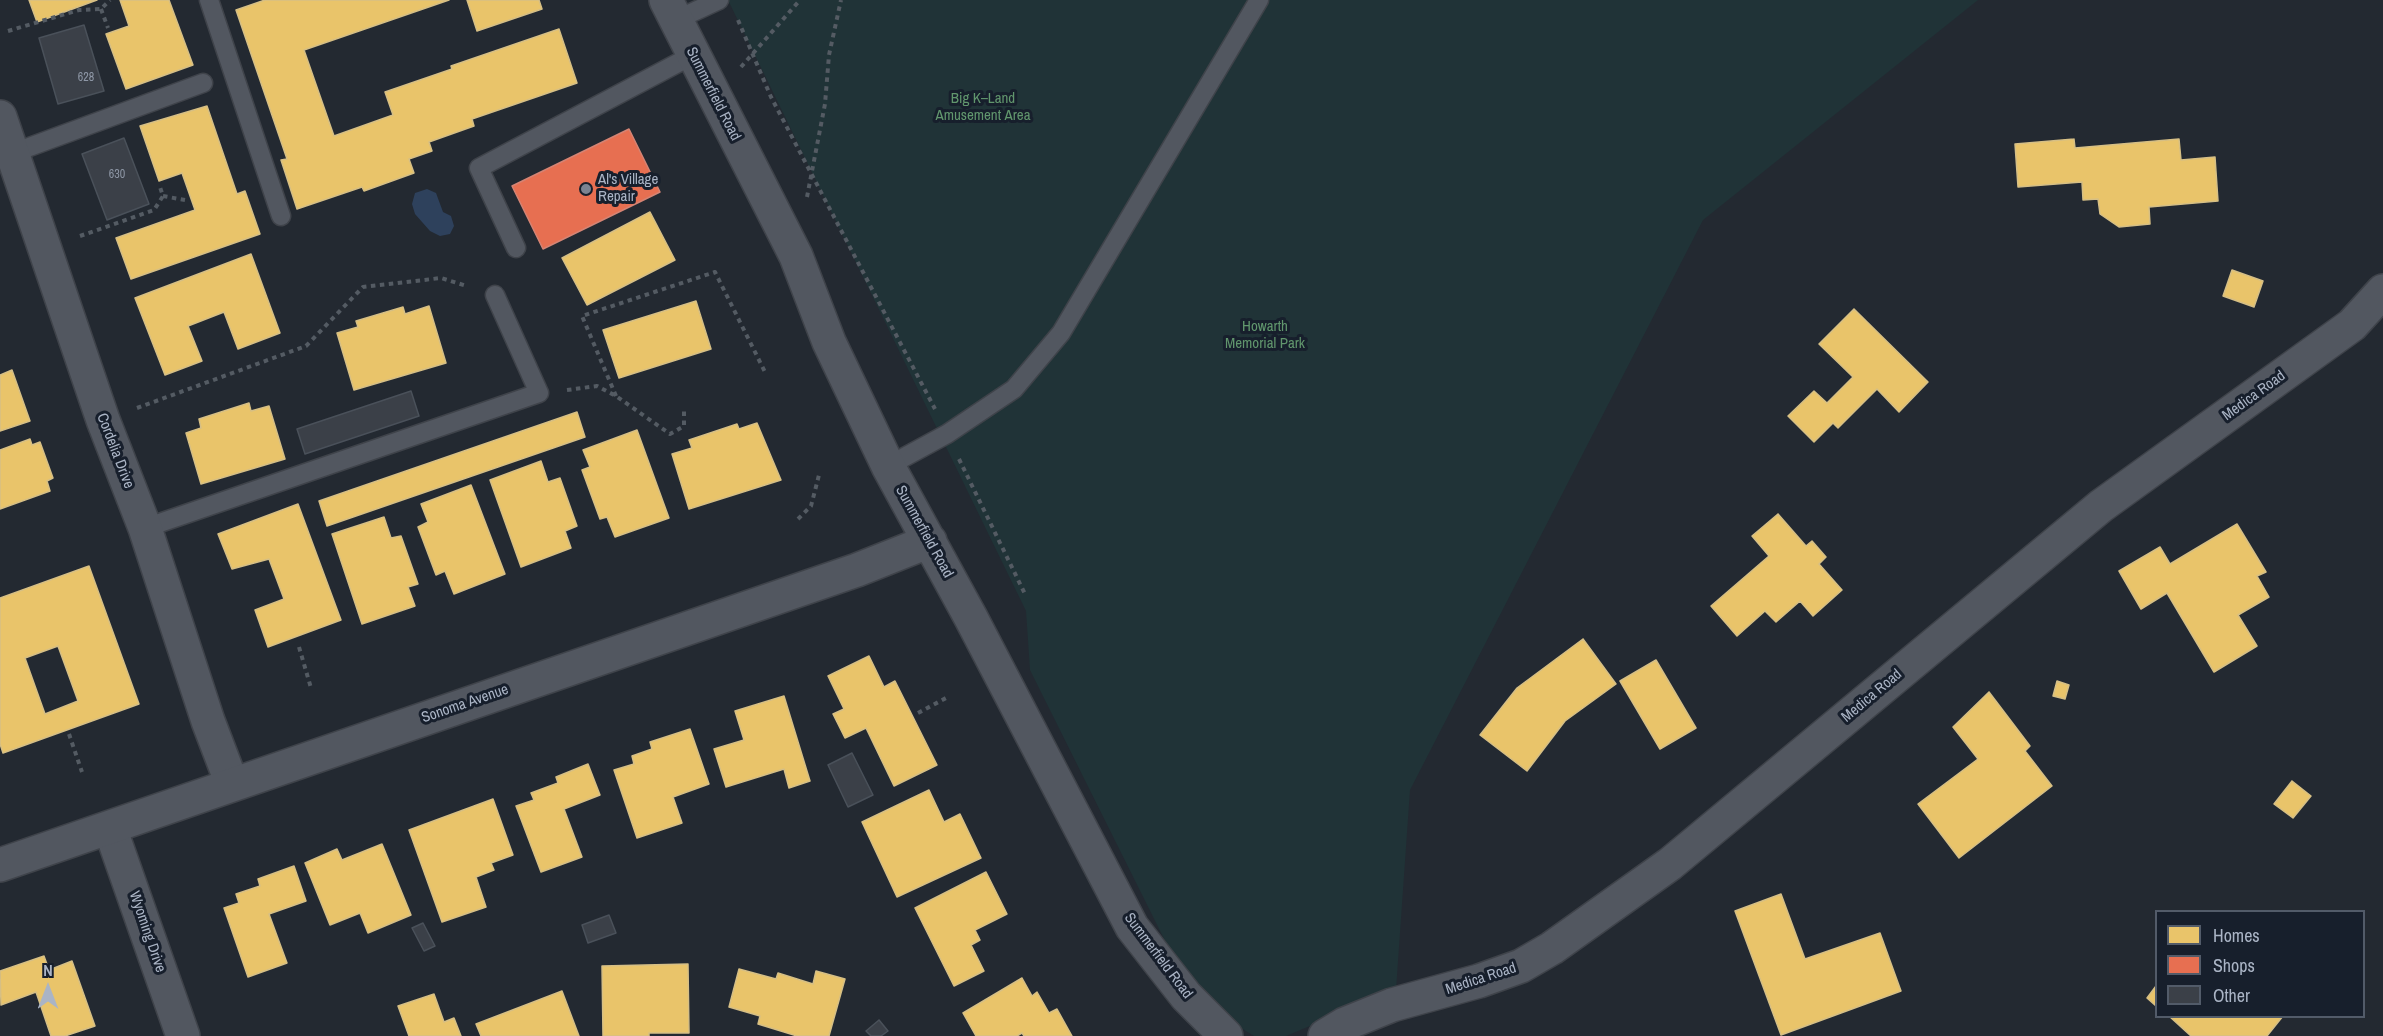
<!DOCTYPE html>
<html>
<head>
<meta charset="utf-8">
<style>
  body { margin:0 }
  #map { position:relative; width:2383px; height:1036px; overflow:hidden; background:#232931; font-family:"Archivo Narrow",sans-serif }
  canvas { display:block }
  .legend { position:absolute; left:2155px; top:910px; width:210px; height:108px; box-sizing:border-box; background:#171f2c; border:2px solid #525b69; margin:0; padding:8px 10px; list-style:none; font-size:18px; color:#aab4c5 }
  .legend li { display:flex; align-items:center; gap:12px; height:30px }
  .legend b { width:30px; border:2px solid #525b69 }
  .north { position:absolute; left:18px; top:958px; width:60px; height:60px; -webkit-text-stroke:4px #171f2c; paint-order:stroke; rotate:0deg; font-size:16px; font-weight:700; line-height:24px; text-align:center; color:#aab4c5 }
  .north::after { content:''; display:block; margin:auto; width:21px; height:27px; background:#aab4c5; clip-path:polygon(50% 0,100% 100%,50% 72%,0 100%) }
</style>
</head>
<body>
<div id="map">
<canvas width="2383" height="1036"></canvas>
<ul class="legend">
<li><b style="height:16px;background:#e9c46a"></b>Homes</li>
<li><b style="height:16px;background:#e76f51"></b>Shops</li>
<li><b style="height:16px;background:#3b4048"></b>Other</li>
</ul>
<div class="north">N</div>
</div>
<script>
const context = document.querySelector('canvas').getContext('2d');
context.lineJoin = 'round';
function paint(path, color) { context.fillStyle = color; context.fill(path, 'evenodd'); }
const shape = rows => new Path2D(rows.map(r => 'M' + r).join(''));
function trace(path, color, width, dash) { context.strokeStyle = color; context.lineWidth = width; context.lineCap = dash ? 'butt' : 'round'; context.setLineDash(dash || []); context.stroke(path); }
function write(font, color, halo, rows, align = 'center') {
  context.font = font + ' "Archivo Narrow",sans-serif'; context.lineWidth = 6; context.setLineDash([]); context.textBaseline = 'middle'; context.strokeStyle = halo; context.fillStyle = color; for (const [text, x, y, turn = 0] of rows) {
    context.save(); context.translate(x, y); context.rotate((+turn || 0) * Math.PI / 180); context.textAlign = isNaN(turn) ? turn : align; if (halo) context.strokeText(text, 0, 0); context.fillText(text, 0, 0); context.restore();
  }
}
const green = shape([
  [728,0,1978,0,1703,220,1410,790,1396,990,1286,1036,1254,1036,1194,999,1030,670,1026,611]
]);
const water = shape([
  [427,189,436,193,443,212,451,216,454,226,450,234,440,236,430,231,415,214,412,204,415,193]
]);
const homes = shape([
  [29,0,97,0,37,22,29,0],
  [120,0,169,0,193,65,126,89,106,34,129,26,120,0],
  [265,0,449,0,304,50,334,136,393,115,385,92,452,69,451,66,559,29,577,83,472,119,474,126,429,142,432,151,409,159,414,173,364,191,362,187,297,209,281,160,287,159,236,10,265,0],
  [467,0,539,0,542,9,477,31,467,0],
  [207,106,237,194,245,191,260,234,131,279,116,238,195,210,182,173,159,181,140,126,207,106],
  [2074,139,2075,148,2179,139,2181,160,2215,157,2218,201,2149,207,2150,224,2119,227,2100,214,2098,199,2083,200,2082,182,2018,187,2015,144,2074,139],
  [650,212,675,260,587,305,562,258,650,212],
  [251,254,280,333,238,349,224,312,188,326,202,361,165,375,135,298,251,254],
  [2232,270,2263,281,2254,307,2223,296,2232,270],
  [696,301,711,349,619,378,603,330,696,301],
  [429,306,446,363,354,390,337,333,358,327,356,321,403,307,405,314,429,306],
  [1854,309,1928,382,1899,412,1877,389,1838,428,1833,423,1814,442,1788,416,1814,391,1827,403,1853,377,1819,344,1854,309],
  [12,370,30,421,0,431,0,375,12,370],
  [249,403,251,411,269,406,285,459,201,484,186,433,201,428,199,419,249,403],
  [577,412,585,437,327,526,319,501,577,412],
  [757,423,781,480,689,509,672,454,692,448,689,440,737,424,739,429,757,423],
  [637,430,669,518,615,537,607,517,600,519,582,470,590,467,583,450,637,430],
  [30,439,32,445,40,442,53,478,47,481,50,491,0,509,0,450,30,439],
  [541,461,548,482,560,478,577,526,565,531,571,548,521,567,490,480,541,461],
  [471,485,505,574,454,594,445,571,436,575,418,527,428,522,421,504,471,485],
  [298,504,341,620,268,647,255,610,284,599,269,559,232,569,218,534,298,504],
  [1778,514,1806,546,1812,541,1826,557,1819,564,1842,590,1813,616,1800,601,1776,622,1765,611,1737,636,1711,606,1769,556,1752,536,1778,514],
  [384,517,391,538,401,536,418,584,408,587,415,606,362,624,332,534,384,517],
  [2237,524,2266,572,2257,576,2269,597,2238,615,2257,646,2214,672,2167,593,2141,609,2119,571,2160,547,2170,564,2237,524],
  [89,566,139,704,3,753,0,744,0,598,89,566],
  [58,646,78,701,45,714,25,658,58,646],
  [1583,639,1616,684,1565,721,1527,771,1480,735,1517,688,1583,639],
  [869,656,884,687,895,681,937,765,894,786,866,728,845,738,833,714,844,709,828,676,869,656],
  [1656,660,1696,728,1660,749,1620,681,1656,660],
  [2057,681,2069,685,2065,699,2053,696,2057,681],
  [1989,692,2030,746,2025,751,2052,786,1959,858,1918,804,1978,759,1953,727,1989,692],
  [784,696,810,781,789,788,784,769,726,787,714,749,744,740,735,711,784,696],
  [690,729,709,784,673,797,682,823,637,838,614,770,634,764,632,756,652,749,650,742,690,729],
  [588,764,600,795,564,809,582,857,541,872,516,806,534,800,531,793,558,783,556,777,588,764],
  [2292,781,2311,796,2293,818,2274,804,2292,781],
  [929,790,944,822,960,814,981,858,897,897,862,822,929,790],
  [493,799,513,855,491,863,494,870,476,877,486,907,442,922,409,830,493,799],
  [382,844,411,915,368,933,360,913,330,925,305,863,337,849,342,860,382,844],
  [294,866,306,901,269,914,287,963,248,977,224,908,239,903,236,894,260,886,258,879,294,866],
  [986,872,1007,914,975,930,980,940,971,945,984,971,954,986,915,908,986,872],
  [1781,894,1805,959,1880,933,1901,991,1781,1035,1735,911,1781,894],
  [44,956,49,970,72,961,95,1026,65,1036,51,1036,36,992,1,1005,0,971,44,956],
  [688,964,689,1033,649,1033,649,1036,603,1036,602,966,688,964],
  [739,969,776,979,778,973,813,984,816,971,845,979,829,1036,797,1036,758,1024,760,1016,729,1007,739,969],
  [1022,978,1032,996,1037,992,1049,1013,1057,1009,1072,1036,1024,1036,1022,1033,1017,1036,976,1036,963,1013,1022,978],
  [2156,986,2156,1006,2147,998,2156,986],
  [562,991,579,1036,481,1036,476,1024,562,991],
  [434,994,444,1022,454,1018,461,1036,409,1036,398,1006,434,994],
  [2169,1016,2283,1016,2267,1036,2191,1036,2169,1016]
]);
const shops = shape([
  [629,129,660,192,543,249,512,186,629,129]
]);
const building = shape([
  [84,25,104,91,58,104,39,38,84,25],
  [124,138,149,204,107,220,82,154,124,138],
  [411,391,419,416,305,454,297,429,411,391],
  [852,753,873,795,848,807,828,765,852,753],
  [609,915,616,933,588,943,582,925,609,915],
  [423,923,435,946,424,951,412,928,423,923],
  [879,1020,888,1031,881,1036,871,1036,866,1031,879,1020]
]);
const path = shape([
  [101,9,108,28],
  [738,20,771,97,935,409],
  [8,31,79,10,101,9,110,0],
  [741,67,800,0],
  [163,196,185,200],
  [807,197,825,104,829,55,841,0],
  [80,236,154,210,163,196,159,184],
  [567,390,597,386,616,396,670,434,684,426,684,407],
  [616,396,582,316,715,272,765,372],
  [137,408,306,346,363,287,441,278,467,286],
  [959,459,1025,594],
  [798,519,811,506,819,475],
  [299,647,311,688],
  [918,713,946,698],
  [69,734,82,772]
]);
const service = shape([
  [209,0,281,216],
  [676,20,719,0],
  [13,153,203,83],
  [516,248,479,168,693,55],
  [888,466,947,434,1014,389,1061,333,1259,0],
  [145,528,539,393,495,295]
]);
const minor = shape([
  [0,117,103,420,145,528,208,721,232,784],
  [110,828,183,1036],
  [1325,1036,1345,1024,1392,1005,1479,981,1521,966,1552,948,1670,864,2101,506,2352,325,2383,291]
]);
const tertiary = shape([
  [666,0,796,256,829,342,888,466,971,618,1132,927,1186,996,1226,1036],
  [0,865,857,570,930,541]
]);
const markers = [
  [586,189,6,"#7b8391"]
];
const numberNames = [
  ["628",86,78],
  ["630",117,175]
];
const streetNames = [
  ["Summerfield Road",713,94,63],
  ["Medica Road",2254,396,-36],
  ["Cordelia Drive",115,451,69],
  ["Summerfield Road",924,532,61],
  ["Medica Road",1872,696,-40],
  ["Sonoma Avenue",465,704,-19],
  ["Wyoming Drive",147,932,71],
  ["Summerfield Road",1158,956,53],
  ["Medica Road",1481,979,-18]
];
const parkNames = [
  ["Big K–Land",983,99],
  ["Amusement Area",983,116],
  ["Howarth",1265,327],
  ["Memorial Park",1265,344]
];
const poiNames = [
  ["Al's Village",598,180],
  ["Repair",598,197]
];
paint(green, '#203337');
paint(water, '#2e415c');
paint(homes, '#e9c46a');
trace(homes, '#d6bf85', 1.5);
paint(shops, '#e76f51');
trace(shops, '#d58474', 1.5);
paint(building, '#3b4048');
trace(building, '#4a515a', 1.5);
trace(service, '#3f434a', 21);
trace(minor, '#3f434a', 36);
trace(tertiary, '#3f434a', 36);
trace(path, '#545b63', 4, [4.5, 4.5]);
trace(service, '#525760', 18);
trace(minor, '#525760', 33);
trace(tertiary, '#525760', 33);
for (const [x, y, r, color] of markers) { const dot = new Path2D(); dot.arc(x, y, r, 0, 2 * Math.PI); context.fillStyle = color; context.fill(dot); trace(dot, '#171f2c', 2); }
write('12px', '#8e97a6', null, numberNames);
write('15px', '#aab4c5', '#171f2c', streetNames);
write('15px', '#61966d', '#171f2c', parkNames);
write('15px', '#aab4c5', '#171f2c', poiNames, 'left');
</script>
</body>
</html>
